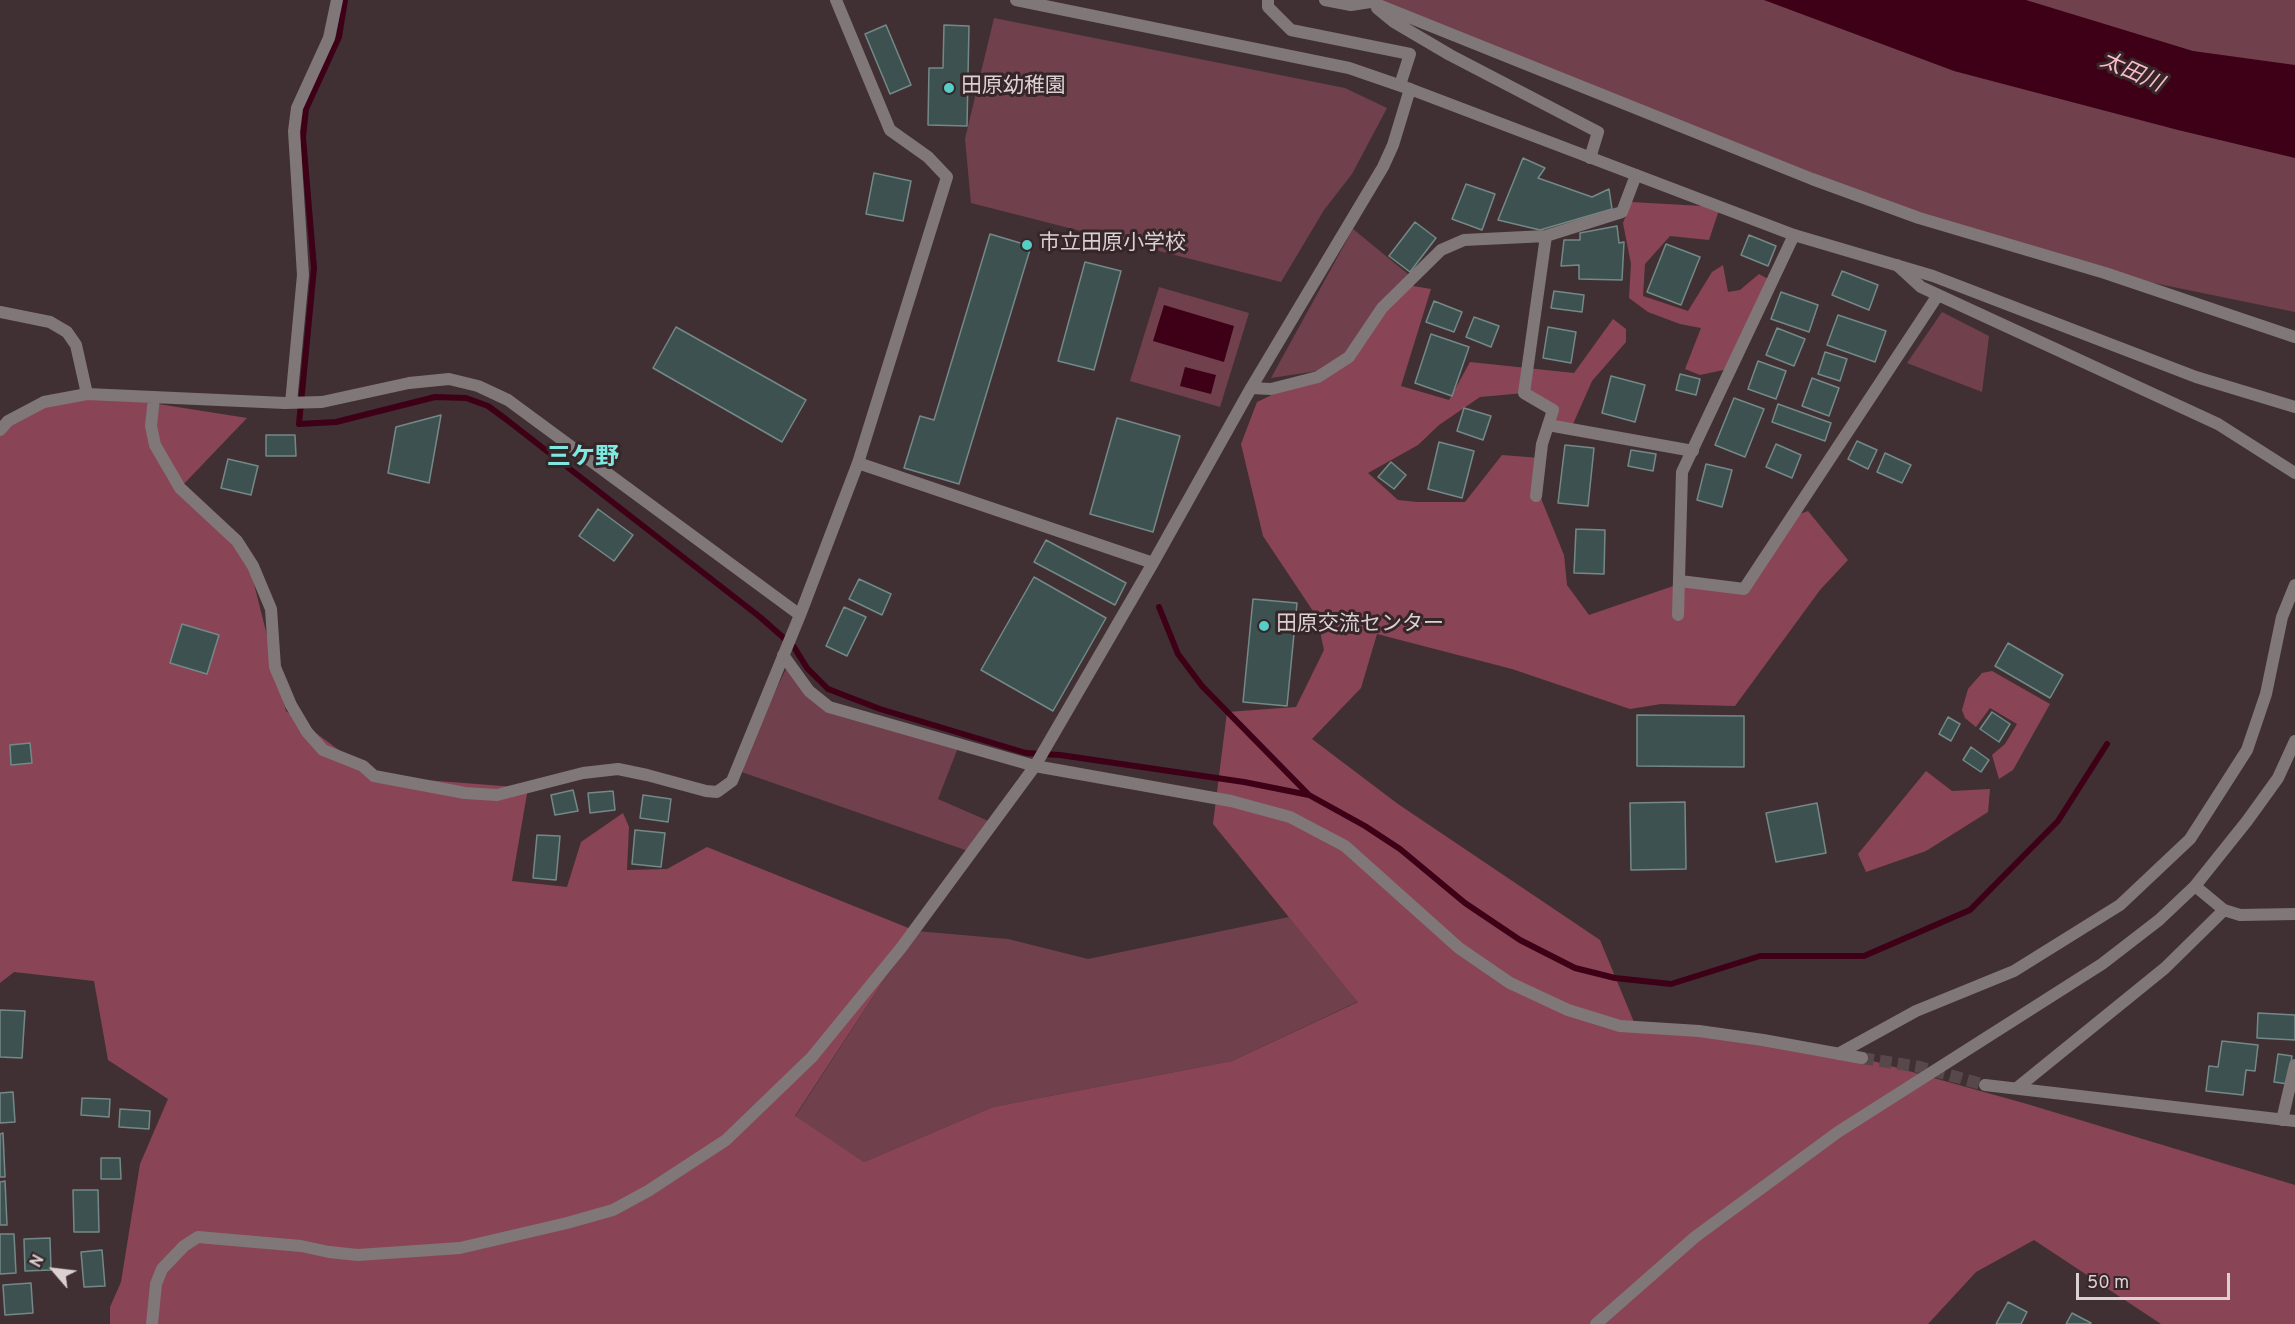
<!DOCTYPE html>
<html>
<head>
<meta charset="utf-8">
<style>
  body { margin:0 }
  #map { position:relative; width:2295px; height:1324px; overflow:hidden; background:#413033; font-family:Overpass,sans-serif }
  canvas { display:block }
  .north { position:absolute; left:24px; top:1240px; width:60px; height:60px; -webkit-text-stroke:4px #362629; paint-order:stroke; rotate:298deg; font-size:16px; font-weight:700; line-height:24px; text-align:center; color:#dbd0d2 }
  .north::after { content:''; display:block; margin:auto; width:21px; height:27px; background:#dbd0d2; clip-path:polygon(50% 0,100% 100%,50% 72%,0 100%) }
  .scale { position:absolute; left:2076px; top:1273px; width:154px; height:27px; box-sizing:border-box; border:3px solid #dbd0d2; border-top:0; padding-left:8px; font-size:18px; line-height:21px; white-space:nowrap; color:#dbd0d2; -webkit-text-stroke:4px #362629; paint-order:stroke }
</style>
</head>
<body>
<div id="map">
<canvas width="2295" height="1324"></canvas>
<div class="north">N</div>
<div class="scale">50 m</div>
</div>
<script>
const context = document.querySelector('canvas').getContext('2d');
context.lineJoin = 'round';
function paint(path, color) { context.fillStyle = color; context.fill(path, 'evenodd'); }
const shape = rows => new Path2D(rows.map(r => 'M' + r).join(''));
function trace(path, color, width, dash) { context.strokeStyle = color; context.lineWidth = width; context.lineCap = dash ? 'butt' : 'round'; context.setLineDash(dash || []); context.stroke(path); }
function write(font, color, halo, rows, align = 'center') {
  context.font = font + ' Overpass,"Noto Sans JP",sans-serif'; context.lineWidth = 6; context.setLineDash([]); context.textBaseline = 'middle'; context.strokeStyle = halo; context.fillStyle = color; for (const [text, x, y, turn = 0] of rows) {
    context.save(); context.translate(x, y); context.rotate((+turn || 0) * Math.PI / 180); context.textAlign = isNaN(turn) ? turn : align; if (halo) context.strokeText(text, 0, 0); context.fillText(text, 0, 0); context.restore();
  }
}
const green = shape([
  [1371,0,2295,0,2295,312,2105,273,1812,179],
  [994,18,1345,88,1387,108,1352,174,1324,210,1281,282,971,203,965,139],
  [1353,229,1414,279,1331,369,1271,378],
  [1159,287,1249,313,1220,407,1130,381],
  [1942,312,1989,336,1982,392,1907,363],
  [789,663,822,702,959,745,938,799,993,823,971,852,736,770],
  [1289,917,1359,1001,1232,1061,993,1107,864,1162,795,1117,916,931,1008,939,1088,959]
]);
const forest = shape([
  [1631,202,1720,207,1709,240,1670,236,1645,264,1643,296,1688,311,1712,272,1723,265,1728,292,1740,290,1759,274,1772,281,1728,369,1700,375,1685,369,1701,328,1680,324,1648,312,1629,298,1631,264,1623,223],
  [1407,285,1431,289,1401,386,1449,400,1470,362,1574,373,1613,319,1626,329,1626,342,1592,381,1573,424,1548,425,1553,410,1524,393,1480,397,1439,425,1418,445,1368,473,1398,500,1417,502,1465,502,1502,455,1540,458,1540,496,1564,555,1567,585,1589,615,1685,582,1744,589,1792,517,1808,511,1848,560,1820,590,1735,706,1661,704,1630,709,1512,669,1377,634,1361,688,1312,739,1398,804,1600,940,1636,1027,1862,1058,2027,1104,2295,1185,2295,1324,2161,1324,2034,1240,1976,1272,1928,1324,110,1324,110,1307,121,1282,140,1164,168,1099,108,1060,94,981,14,972,0,983,0,430,44,402,95,394,247,418,180,488,247,556,286,711,374,776,528,788,512,881,567,887,581,842,623,813,629,827,627,870,667,869,707,847,916,931,795,1116,864,1162,993,1107,1232,1061,1358,1002,1213,824,1227,712,1296,707,1324,650,1317,617,1263,536,1241,444,1257,402,1345,360],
  [1992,671,2050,704,2013,770,1999,779,1992,755,2005,744,2017,724,1990,708,1976,727,1965,718,1962,710,1968,689,1982,673],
  [1926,771,1952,791,1990,789,1988,812,1926,851,1866,872,1858,854]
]);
const water = shape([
  [1764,0,2026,0,2193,51,2295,65,2295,158,2178,130,1954,71],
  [1164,305,1234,326,1224,362,1153,341],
  [1185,367,1216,375,1211,394,1180,386]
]);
const stream = shape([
  [345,0,339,37,306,109,303,137,314,268,299,424,336,422,435,397,466,398,488,406,507,420,760,617,794,647,807,668,828,689,880,709,1026,753,1060,755,1244,782,1309,795],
  [1159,607,1178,654,1202,686,1309,795,1365,826,1400,849,1465,903,1520,940,1575,968,1615,978,1671,984,1760,956,1864,956,1970,910,2058,821,2107,744]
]);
const building = shape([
  [886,25,911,85,890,94,865,34,886,25],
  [944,25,969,26,967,126,928,125,929,68,943,68,944,25],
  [1523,158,1545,168,1538,178,1592,197,1609,189,1612,209,1540,230,1498,220,1523,158],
  [874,173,911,181,903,221,866,214,874,173],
  [1466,184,1495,194,1482,230,1452,219,1466,184],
  [1415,222,1436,238,1410,272,1389,256,1415,222],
  [1617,226,1619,243,1624,242,1622,280,1579,279,1579,265,1561,266,1564,240,1580,240,1580,233,1617,226],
  [990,234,1027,245,1032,243,959,484,904,468,920,416,934,420,990,234],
  [1749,235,1776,246,1768,266,1741,255,1749,235],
  [1666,244,1700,257,1681,305,1647,292,1666,244],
  [1085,262,1121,271,1094,370,1058,361,1085,262],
  [1842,271,1878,285,1869,310,1832,295,1842,271],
  [1554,291,1584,295,1582,312,1551,308,1554,291],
  [1781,292,1818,305,1809,332,1771,319,1781,292],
  [1434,301,1462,312,1454,332,1426,322,1434,301],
  [1838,315,1886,331,1875,362,1827,345,1838,315],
  [1474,317,1499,326,1491,347,1466,337,1474,317],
  [676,327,806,400,782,442,653,368,676,327],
  [1548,327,1576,332,1571,363,1543,358,1548,327],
  [1777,328,1805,339,1794,366,1766,355,1777,328],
  [1431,334,1469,347,1452,396,1415,383,1431,334],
  [1825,352,1847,359,1840,381,1818,374,1825,352],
  [1758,361,1786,371,1776,399,1748,389,1758,361],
  [1680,374,1700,379,1696,395,1676,390,1680,374],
  [1611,376,1645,385,1635,422,1602,413,1611,376],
  [1812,378,1839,388,1829,416,1802,406,1812,378],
  [1734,398,1764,409,1745,457,1715,445,1734,398],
  [1778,404,1831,423,1825,441,1772,422,1778,404],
  [1464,408,1491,416,1483,440,1457,431,1464,408],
  [441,415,429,483,388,473,396,427,441,415],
  [1117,418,1180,436,1153,532,1090,514,1117,418],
  [266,435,295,435,296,456,266,456,266,435],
  [1857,441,1877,450,1868,469,1848,459,1857,441],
  [1439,442,1474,451,1462,498,1428,489,1439,442],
  [1776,444,1801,455,1792,478,1766,467,1776,444],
  [1565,445,1594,448,1588,506,1558,503,1565,445],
  [1631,450,1656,454,1653,471,1628,466,1631,450],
  [1885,453,1911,465,1902,483,1877,472,1885,453],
  [228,459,258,466,251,495,221,488,228,459],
  [1391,462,1406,475,1394,489,1378,477,1391,462],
  [1706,464,1732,470,1722,507,1697,500,1706,464],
  [598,509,633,535,614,561,579,536,598,509],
  [1576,529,1605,530,1604,574,1574,573,1576,529],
  [1046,540,1126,583,1115,605,1034,562,1046,540],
  [1034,577,1106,618,1053,711,981,670,1034,577],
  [859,579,891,594,882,615,849,599,859,579],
  [1253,599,1297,603,1287,706,1243,702,1253,599],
  [844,607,866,617,847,656,826,646,844,607],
  [182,624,219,635,207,674,170,663,182,624],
  [2008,643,2063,675,2050,698,1995,666,2008,643],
  [1992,712,2010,724,1999,742,1980,729,1992,712],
  [1637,715,1744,716,1744,767,1637,766,1637,715],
  [1948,717,1960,724,1951,741,1939,734,1948,717],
  [30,743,32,763,11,765,10,745,30,743],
  [1971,747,1989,760,1981,772,1963,760,1971,747],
  [573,790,578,811,555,815,551,795,573,790],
  [613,791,615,810,590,813,588,793,613,791],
  [643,795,671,799,668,822,640,818,643,795],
  [1685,802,1686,869,1631,870,1630,803,1685,802],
  [1817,803,1826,853,1776,862,1766,813,1817,803],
  [635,830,665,833,661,867,632,864,635,830],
  [537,835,560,836,556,880,533,878,537,835],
  [0,1010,25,1011,22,1058,0,1057,0,1010],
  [2258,1013,2295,1015,2295,1040,2257,1038,2258,1013],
  [2222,1041,2258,1045,2255,1071,2246,1070,2243,1095,2206,1091,2209,1066,2218,1067,2222,1041],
  [2278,1054,2292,1056,2288,1084,2274,1082,2278,1054],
  [13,1092,15,1122,0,1123,0,1093,13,1092],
  [82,1098,110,1099,109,1117,81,1115,82,1098],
  [120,1109,150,1111,149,1129,119,1127,120,1109],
  [3,1133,5,1177,0,1177,0,1134,3,1133],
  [101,1158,120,1158,121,1179,101,1179,101,1158],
  [5,1181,7,1225,0,1225,0,1182,5,1181],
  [73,1190,98,1190,99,1232,74,1232,73,1190],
  [0,1234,14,1234,16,1273,0,1274,0,1234],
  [50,1238,51,1270,25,1271,24,1239,50,1238],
  [102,1250,105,1286,84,1287,81,1252,102,1250],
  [31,1283,33,1313,5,1315,3,1285,31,1283],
  [2008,1302,2027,1312,2021,1324,1996,1324,2008,1302],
  [2072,1313,2091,1323,2090,1324,2066,1324,2072,1313]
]);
const minorTunnel = shape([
  [1862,1058,1920,1067,1985,1085]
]);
const minor = shape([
  [1268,0,1268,7,1291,30,1410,54,1400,85],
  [1325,0,1351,5,1370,2],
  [1366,0,1812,179,1919,218,2105,273,2295,337],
  [1377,8,1394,22,1450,55,1598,132,1590,158],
  [1897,265,1921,287,2218,424,2295,473],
  [0,312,50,322,67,332,76,345,87,394],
  [1251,388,1271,389,1318,377,1349,357,1382,308,1441,250,1464,240,1546,236,1622,212,1636,175],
  [154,397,151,426,155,445,180,488,237,541,253,566,271,609,275,667,291,705,307,732,323,750,363,766,374,776,465,793,497,795,583,773,618,769,647,775,706,791,717,792,732,781,800,615,858,463,947,177,928,157,890,130,836,0],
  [291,403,303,275,294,131,297,108,329,38,337,0],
  [1548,425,1693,451],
  [0,430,8,421,44,402,87,394,285,403,322,402,409,383,449,379,478,386,508,400,800,615],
  [858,463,1153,563],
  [1536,496,1542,444,1553,410,1524,393,1546,236],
  [1680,581,1744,589,1938,295],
  [1678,615,1682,472,1794,235],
  [783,655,809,691,829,707,1035,766,1231,801,1290,817,1345,846,1459,948,1510,983,1568,1010,1620,1026,1699,1031,1763,1040,1862,1058],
  [2195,886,2224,910,2240,915,2295,914],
  [1838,1054,1916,1011,2014,971,2120,905,2190,839,2247,750,2266,694,2282,617,2295,585],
  [1985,1085,2295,1121],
  [2017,1088,2165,968,2224,910],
  [2282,1120,2295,1065],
  [152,1324,156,1284,162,1269,184,1246,198,1237,301,1246,329,1252,358,1255,460,1248,567,1223,613,1210,648,1191,726,1140,812,1057,901,948,1035,766,1153,563,1251,388,1383,167,1393,145,1410,89]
]);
const tertiary = shape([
  [1016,0,1349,68,1410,89,1794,235,1933,276,2196,377,2295,407],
  [1596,1324,1695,1237,1838,1132,2102,964,2159,920,2195,886,2247,821,2278,778,2295,741]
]);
const markers = [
  [949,88,6,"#55cec5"],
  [1027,245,6,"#55cec5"],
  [1264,626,6,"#55cec5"]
];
const poiNames = [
  ["田原幼稚園",961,88],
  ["市立田原小学校",1039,245],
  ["田原交流センター",1276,626]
];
const waterNames = [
  ["太田川",2131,74,24]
];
const quarterNames = [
  ["三ケ野",583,459]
];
paint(green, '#70414c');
paint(forest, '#894555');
paint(water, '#3e0017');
trace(stream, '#3e0017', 6);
paint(building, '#3d5250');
trace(building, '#748987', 1.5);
trace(minorTunnel, '#58484b', 12, [12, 6]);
trace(minor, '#807779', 12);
trace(tertiary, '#807779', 12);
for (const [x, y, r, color] of markers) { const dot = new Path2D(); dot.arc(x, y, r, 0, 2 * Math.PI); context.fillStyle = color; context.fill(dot); trace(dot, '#362629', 2); }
write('21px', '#dbd0d2', '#362629', poiNames, 'left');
write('italic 22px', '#fabac7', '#362629', waterNames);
write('bold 24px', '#7fe9e1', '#362629', quarterNames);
</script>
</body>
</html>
